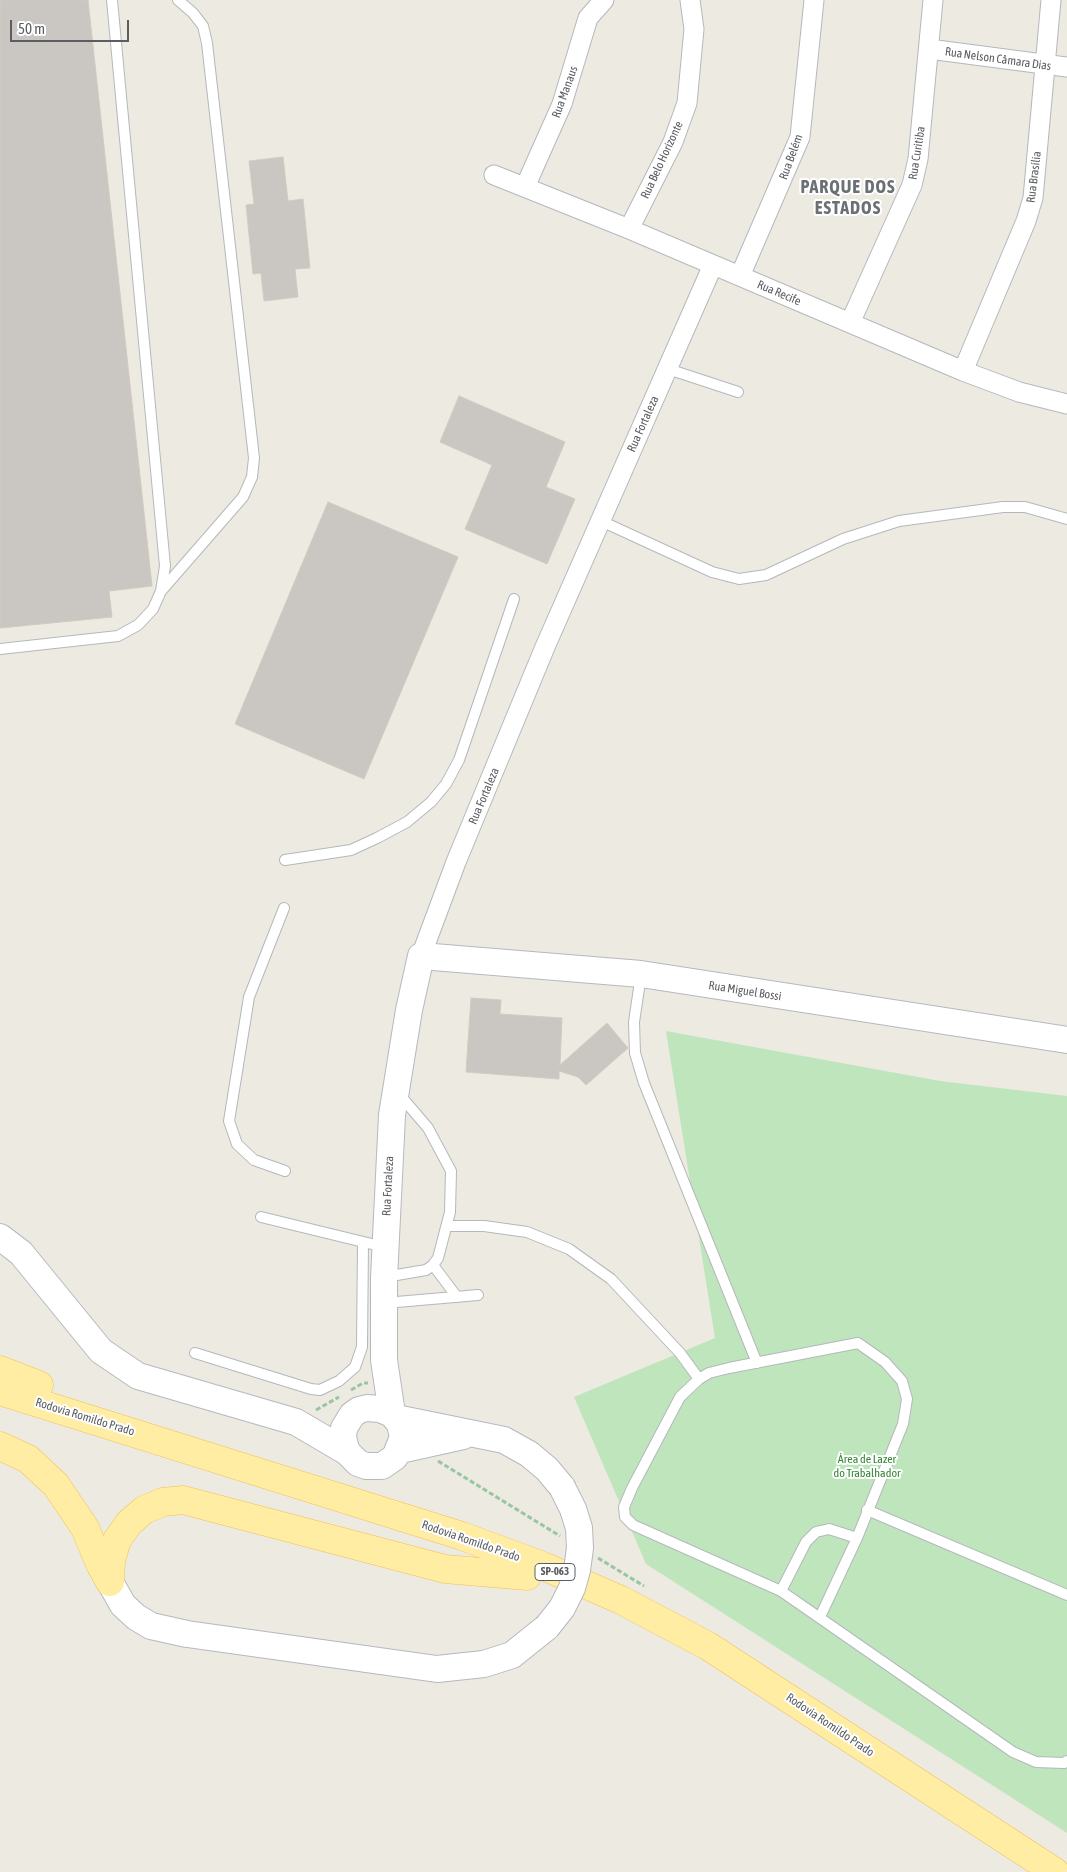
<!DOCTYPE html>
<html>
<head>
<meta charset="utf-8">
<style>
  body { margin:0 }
  #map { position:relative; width:1067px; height:1872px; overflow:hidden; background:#edeae1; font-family:"Asap Condensed",sans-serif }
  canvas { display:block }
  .scale { position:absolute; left:10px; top:20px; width:119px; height:22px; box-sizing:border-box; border:2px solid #5a5e62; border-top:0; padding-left:6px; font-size:15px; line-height:18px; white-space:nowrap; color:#5a5e62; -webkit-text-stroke:4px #fff; paint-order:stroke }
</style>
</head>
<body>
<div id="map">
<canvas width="1067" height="1872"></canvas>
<div class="scale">50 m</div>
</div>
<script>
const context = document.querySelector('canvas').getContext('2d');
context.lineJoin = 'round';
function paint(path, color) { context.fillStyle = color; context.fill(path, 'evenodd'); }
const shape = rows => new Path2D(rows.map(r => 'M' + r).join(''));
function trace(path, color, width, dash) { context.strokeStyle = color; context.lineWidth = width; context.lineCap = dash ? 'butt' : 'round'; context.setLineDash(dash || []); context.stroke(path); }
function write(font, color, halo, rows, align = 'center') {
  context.font = font + ' "Asap Condensed",sans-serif'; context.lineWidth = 4; context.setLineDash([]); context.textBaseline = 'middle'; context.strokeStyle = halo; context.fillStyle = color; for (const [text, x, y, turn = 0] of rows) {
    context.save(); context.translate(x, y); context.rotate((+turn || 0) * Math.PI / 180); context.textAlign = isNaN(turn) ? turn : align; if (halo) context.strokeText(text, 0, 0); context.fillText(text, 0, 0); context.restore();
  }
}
const green = shape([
  [666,1031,940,1081,1067,1096,1067,1833,646,1564,574,1397,715,1338]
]);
const building = shape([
  [0,0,88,0,152,586,109,591,112,617,0,628,0,0],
  [283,157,288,201,303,199,310,268,295,269,298,297,264,301,261,273,253,274,246,205,254,204,249,161,283,157],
  [459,396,565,442,546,487,575,499,547,564,465,529,492,465,440,442,459,396],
  [328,502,458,557,364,779,235,724,328,502],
  [471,998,501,1000,500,1014,562,1018,560,1065,607,1023,628,1048,586,1085,578,1077,559,1071,559,1079,466,1072,471,998]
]);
const path = shape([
  [351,1390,363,1383,368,1383],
  [316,1410,339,1397],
  [438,1461,560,1536],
  [598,1558,644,1586]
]);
const service = shape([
  [668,369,738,392],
  [601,521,712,572,739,579,766,575,843,539,899,521,1003,507,1025,507,1067,519],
  [162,590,243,497,252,477,254,458,207,43,203,26,193,13,178,0],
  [0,649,118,636,138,625,153,609,161,591,165,566,112,0],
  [285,860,351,850,377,838,407,822,431,802,446,784,459,760,514,599],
  [284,908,249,997,229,1121,237,1144,254,1160,285,1171],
  [641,975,634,1022,635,1053,644,1083,757,1363],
  [261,1217,384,1247],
  [447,1226,484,1226,527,1232,569,1249,611,1279,680,1353,699,1379],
  [433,1265,457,1297],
  [385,1277,426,1270,433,1265,438,1258,450,1212,451,1171,428,1128,399,1094],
  [385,1303,478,1295],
  [195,1353,311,1389,320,1390,339,1381,355,1367,362,1347,363,1242],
  [867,1510,1067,1595],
  [781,1591,806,1542,816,1532,829,1529,857,1538],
  [820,1617,857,1538,903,1424,907,1399,902,1381,885,1362,858,1343,729,1368,709,1373,699,1379,680,1397,632,1488,624,1507,625,1517,633,1525,781,1591,1013,1752,1036,1762,1064,1763,1067,1761]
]);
const minor = shape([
  [929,49,1067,67],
  [494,175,629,229,963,371,1019,392,1067,404],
  [525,187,562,104,588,18,604,0],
  [629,229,673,142,687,103,694,29,690,0],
  [740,276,800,137,814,0],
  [850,323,912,185,918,159,933,0],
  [963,371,1026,221,1033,198,1051,0],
  [421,956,456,862,545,647,713,265]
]);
const secondary = shape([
  [0,1237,21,1253,101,1351,138,1376,296,1422,347,1452,358,1463,366,1466,382,1466,395,1457,403,1437,400,1424,392,1414,380,1409,367,1408,359,1410,352,1415,344,1428,343,1438,347,1452],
  [392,1414,384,1360,384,1278,392,1115,409,1010,421,956,641,974,1067,1040],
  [396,1418,504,1440,529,1454,547,1469,562,1487],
  [400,1450,463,1436],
  [110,1582,123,1605,136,1617,151,1626,187,1634,437,1669,484,1664,512,1655,547,1627]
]);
const primary = shape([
  [0,1370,39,1385],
  [0,1391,462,1536,543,1566,621,1600,708,1646,1055,1872],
  [0,1446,28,1459,56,1485,85,1528,100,1564,110,1582],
  [110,1582,111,1560,117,1540,129,1523,144,1510,163,1502,183,1500,445,1569,527,1576]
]);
const secondaryBridge = shape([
  [547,1627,562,1608,572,1588,577,1570,580,1548,579,1528,573,1509,562,1487]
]);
const shields = [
  [555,1572,40]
];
const shieldNames = [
  ["SP-063",555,1572]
];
const streetNames = [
  ["Rua Nelson Câmara Dias",998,59,8],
  ["Rua Manaus",565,92,-70],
  ["Rua Curitiba",917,153,-81],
  ["Rua Belém",791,157,-70],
  ["Rua Belo Horizonte",662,160,-65],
  ["Rua Brasília",1034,177,-83],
  ["Rua Recife",779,293,23],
  ["Rua Fortaleza",643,424,-66],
  ["Rua Fortaleza",484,796,-67],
  ["Rua Miguel Bossi",745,991,9],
  ["Rua Fortaleza",388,1186,-87],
  ["Rodovia Romildo Prado",85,1417,17],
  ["Rodovia Romildo Prado",471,1541,19],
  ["Rodovia Romildo Prado",830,1725,34]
];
const parkNames = [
  ["Área de Lazer",867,1459],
  ["do Trabalhador",867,1473]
];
const districtNames = [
  ["PARQUE DOS",848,187],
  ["ESTADOS",848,208]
];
paint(green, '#bfe5bd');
paint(building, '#cac6c1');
trace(building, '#d1cbc0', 1);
trace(service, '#b4b8bc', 12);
trace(minor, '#b4b8bc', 21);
trace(secondary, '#b5b9be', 28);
trace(primary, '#f1c056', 29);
trace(path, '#97c6a2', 3, [5, 2.5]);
trace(service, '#fff', 10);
trace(minor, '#fff', 19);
trace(secondary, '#fff', 26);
trace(primary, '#ffeda4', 28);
trace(secondaryBridge, '#b5b9be', 28, []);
trace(secondaryBridge, '#fff', 26);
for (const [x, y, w] of shields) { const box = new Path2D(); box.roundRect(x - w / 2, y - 8.5, w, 17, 4); context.fillStyle = '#fff'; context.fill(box); trace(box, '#5a5e62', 1); }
write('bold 11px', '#5a5e62', null, shieldNames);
write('12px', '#5a5e62', '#fff', streetNames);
write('12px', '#358636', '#fff', parkNames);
context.letterSpacing = '1px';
write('bold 18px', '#6b7074', '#fff', districtNames);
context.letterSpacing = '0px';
</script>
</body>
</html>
